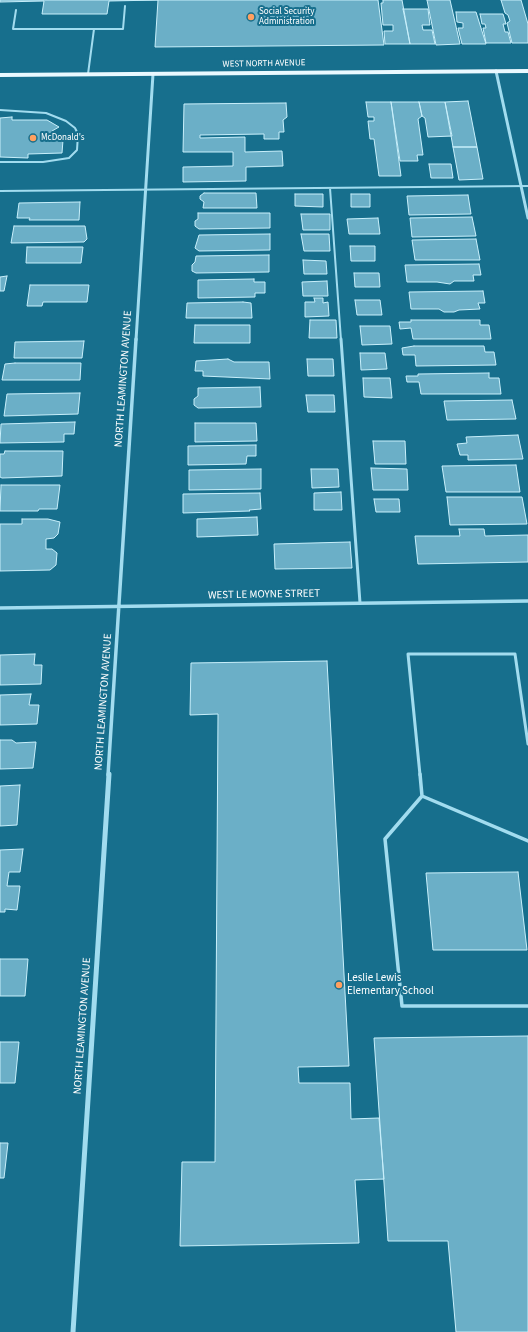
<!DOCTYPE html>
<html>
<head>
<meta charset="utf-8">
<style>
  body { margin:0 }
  canvas { display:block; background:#176f8d }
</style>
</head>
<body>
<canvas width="528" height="1332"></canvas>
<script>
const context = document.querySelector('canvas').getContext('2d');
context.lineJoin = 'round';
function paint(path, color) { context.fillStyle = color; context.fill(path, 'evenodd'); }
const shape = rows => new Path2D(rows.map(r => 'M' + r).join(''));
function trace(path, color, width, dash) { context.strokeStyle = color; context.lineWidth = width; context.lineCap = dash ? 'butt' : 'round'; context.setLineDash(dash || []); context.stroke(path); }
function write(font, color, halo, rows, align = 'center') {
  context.font = font + ' "Source Sans 3",sans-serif'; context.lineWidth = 4; context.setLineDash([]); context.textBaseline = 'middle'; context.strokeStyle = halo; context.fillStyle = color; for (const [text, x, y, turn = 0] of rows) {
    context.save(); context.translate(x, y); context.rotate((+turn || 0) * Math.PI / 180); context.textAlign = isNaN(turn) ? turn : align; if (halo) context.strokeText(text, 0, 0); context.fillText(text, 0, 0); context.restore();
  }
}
const building = shape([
  [0,0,378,0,384,45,155,47,158,0,109,1,107,14,42,14,44,1,0,2,0,0],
  [383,0,402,0,410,44,385,44,384,31,393,31,393,25,383,25,381,3,383,3,383,0],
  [427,0,450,0,460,44,436,45,427,0],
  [501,0,521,0,528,24,528,43,512,43,507,23,510,21,508,15,505,13,501,0],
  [403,9,428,9,430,25,422,25,423,30,432,30,435,44,410,44,403,9],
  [456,12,476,12,486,44,462,44,458,28,463,28,463,23,457,22,456,12],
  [480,14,503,14,506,24,503,24,505,32,508,32,511,43,486,43,483,28,486,28,485,24,482,24,480,14],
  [468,101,477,147,453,147,445,102,468,101],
  [366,102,391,102,401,176,379,176,374,139,370,139,368,121,374,121,374,117,368,117,366,102],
  [391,102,419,102,422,116,418,119,423,155,417,155,418,161,400,161,391,102],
  [419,102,445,102,452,136,428,137,425,118,422,116,419,102],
  [286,103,287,117,283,120,284,132,279,132,279,139,264,139,264,134,200,135,200,138,245,137,245,152,282,151,283,166,246,167,246,181,183,182,183,167,233,166,233,152,183,152,184,104,286,103],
  [12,117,12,120,47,120,59,127,52,131,52,136,67,136,66,140,63,140,62,153,28,154,28,158,0,157,0,118,12,117],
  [453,147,477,147,483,179,459,180,453,147],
  [429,164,451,164,453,178,431,178,429,164],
  [204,193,256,193,257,208,203,208,204,202,200,199,200,196,204,193],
  [295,194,323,194,323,207,295,206,295,194],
  [351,194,370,194,370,207,351,207,351,194],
  [468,195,471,214,409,215,407,196,468,195],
  [80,202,79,220,29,220,30,218,17,218,19,203,80,202],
  [198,213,270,213,270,228,199,229,195,226,195,221,198,219,198,213],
  [301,214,330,214,330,230,303,230,301,214],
  [472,217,476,236,412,237,410,218,472,217],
  [378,218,380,234,349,234,347,219,378,218],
  [14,226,85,226,87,239,84,242,11,243,14,226],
  [270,234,270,250,199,251,195,248,199,235,270,234],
  [301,234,329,234,330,251,304,251,301,234],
  [476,239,480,260,415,260,412,240,476,239],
  [350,246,375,246,375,261,351,261,350,246],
  [27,247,83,247,81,263,26,263,27,247],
  [269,255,269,272,196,273,192,271,192,265,195,262,196,256,269,255],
  [303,260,326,261,327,274,304,274,303,260],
  [479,264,481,275,473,275,474,281,454,281,450,284,437,282,407,282,405,265,479,264],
  [354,273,379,273,380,287,355,287,354,273],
  [7,276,4,291,0,291,0,277,7,276],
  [254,279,254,282,265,282,265,293,255,293,255,297,198,298,198,280,254,279],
  [327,281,328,296,303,296,302,282,327,281],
  [30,285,89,285,87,302,43,302,42,306,27,306,30,285],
  [483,291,485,303,478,303,480,309,459,310,454,312,444,312,439,309,411,309,409,292,483,291],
  [314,298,323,298,323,303,328,302,329,316,305,317,305,302,315,302,314,298],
  [355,300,380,300,382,315,357,315,355,300],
  [243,302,251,303,252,318,186,318,187,303,243,302],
  [310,320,336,320,337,338,309,338,310,320],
  [411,320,480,320,480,325,489,325,491,339,413,339,411,328,400,329,399,322,411,322,411,320],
  [195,325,250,325,250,343,194,343,195,325],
  [360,326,390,326,392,344,362,345,360,326],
  [84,341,82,358,14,358,15,342,84,341],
  [414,346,484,346,485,352,494,352,496,365,416,366,415,355,403,355,402,348,414,346],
  [360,353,385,353,387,369,361,370,360,353],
  [228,359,234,362,269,362,270,379,203,376,203,371,195,371,196,361,228,359],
  [307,359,333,359,334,376,308,376,307,359],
  [15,363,81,363,80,380,2,380,5,364,15,363],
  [489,373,489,378,499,378,501,394,421,394,419,382,407,382,406,376,418,376,418,374,489,373],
  [363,378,390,378,392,398,364,397,363,378],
  [260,387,261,407,198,408,194,405,194,399,198,396,198,388,260,387],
  [80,393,78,414,4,416,7,394,80,393],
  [306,395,334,395,335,412,308,412,306,395],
  [512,400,516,419,447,420,444,401,512,400],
  [75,422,74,434,64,434,64,442,0,443,1,424,75,422],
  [195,423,256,423,257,441,195,442,195,423],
  [518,435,523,459,468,460,468,455,460,455,457,444,467,443,466,437,518,435],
  [373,441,405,441,406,464,375,464,373,441],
  [256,445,256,456,247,456,246,464,188,465,188,446,256,445],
  [5,451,63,451,62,476,2,478,0,477,0,454,4,454,5,451],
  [516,465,520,492,446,492,442,466,516,465],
  [371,468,407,469,408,490,373,490,371,468],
  [261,469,261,489,189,490,189,470,261,469],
  [311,469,338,469,339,487,312,488,311,469],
  [1,485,60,485,57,509,39,509,38,511,0,511,1,485],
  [341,492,342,510,314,510,314,493,341,492],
  [260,493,261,509,249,510,250,511,183,513,183,494,260,493],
  [447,497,522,497,527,524,450,525,447,497],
  [374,499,399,499,400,512,376,512,374,499],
  [257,517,258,535,197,537,197,519,257,517],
  [22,519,48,519,60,522,58,534,54,538,46,539,46,549,52,549,57,553,56,565,50,570,0,571,0,524,22,524,22,519],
  [459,529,484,529,485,536,528,535,528,562,418,564,415,536,460,536,459,529],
  [350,542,352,568,275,569,274,544,350,542],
  [35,654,34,665,42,665,41,684,0,685,0,655,35,654],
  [327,661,349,1066,298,1067,299,1083,350,1083,351,1119,379,1118,384,1179,355,1180,359,1243,180,1246,182,1162,215,1162,218,714,190,715,191,663,327,661],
  [31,694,29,705,39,705,37,724,0,725,0,695,31,694],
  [0,740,12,740,16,743,36,742,33,768,0,769,0,740],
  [20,785,17,825,0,826,0,786,20,785],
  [23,849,20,872,9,872,7,886,20,886,17,910,5,909,5,912,0,912,0,850,23,849],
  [518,872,527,950,433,950,426,873,518,872],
  [0,959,28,959,25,996,0,996,0,959],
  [528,1036,528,1332,456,1332,448,1241,388,1241,374,1038,528,1036],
  [0,1042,19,1042,15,1083,0,1083,0,1042],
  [0,1143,8,1143,4,1178,0,1178,0,1143]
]);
const laneFar2 = shape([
  [16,10,13,29,123,29,125,6],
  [88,74,94,29],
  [0,110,46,113,66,121,75,128,78,134,77,150,69,158,43,162,0,162],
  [330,188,341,340],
  [0,191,528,186]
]);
const laneFar1 = shape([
  [341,339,360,603],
  [420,775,408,654,515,654,528,744]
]);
const lane = shape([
  [420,774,422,796,385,839,402,1006,528,1006],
  [422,796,528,841]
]);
const streetFar2 = shape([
  [496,71,528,218],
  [136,340,153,74]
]);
const streetFar1 = shape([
  [0,608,528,601],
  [108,775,136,339]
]);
const street = shape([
  [73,1332,109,774]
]);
const primary = shape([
  [528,69,528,73,0,77,0,73,528,69]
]);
const markers = [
  [251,17,4,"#ffa060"],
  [33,138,4,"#ffa060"],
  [339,985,4,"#ffa060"]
];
const farPoinames = [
  ["Social Security",259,12],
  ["Administration",259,22],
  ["McDonald's",41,138]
];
const farStreetnames = [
  ["WEST NORTH AVENUE",264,64,-1]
];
const streetNames = [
  ["NORTH LEAMINGTON AVENUE",124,379,-86],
  ["WEST LE MOYNE STREET",264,595,-1],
  ["NORTH LEAMINGTON AVENUE",104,702,-86],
  ["NORTH LEAMINGTON AVENUE",83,1026,-86]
];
const poiNames = [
  ["Leslie Lewis",347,979],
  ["Elementary School",347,992]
];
paint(building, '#6bafc7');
trace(building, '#c8effb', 1);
trace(laneFar2, '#a2dcef', 2);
trace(laneFar1, '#a2dcef', 3);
trace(lane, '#a2dcef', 3.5);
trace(streetFar2, '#a2dcef', 3);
trace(streetFar1, '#a2dcef', 3.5);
trace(street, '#a2dcef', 5);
paint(primary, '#eaf9ff');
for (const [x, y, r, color] of markers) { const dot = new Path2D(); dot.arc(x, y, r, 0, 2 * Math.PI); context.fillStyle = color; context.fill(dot); trace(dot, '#176f8d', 1.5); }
write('9px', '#fff', '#176f8d', farPoinames, 'left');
write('9px', '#fff', '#176f8d', farStreetnames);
write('11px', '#fff', '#176f8d', streetNames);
write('11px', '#fff', '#176f8d', poiNames, 'left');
</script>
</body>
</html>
